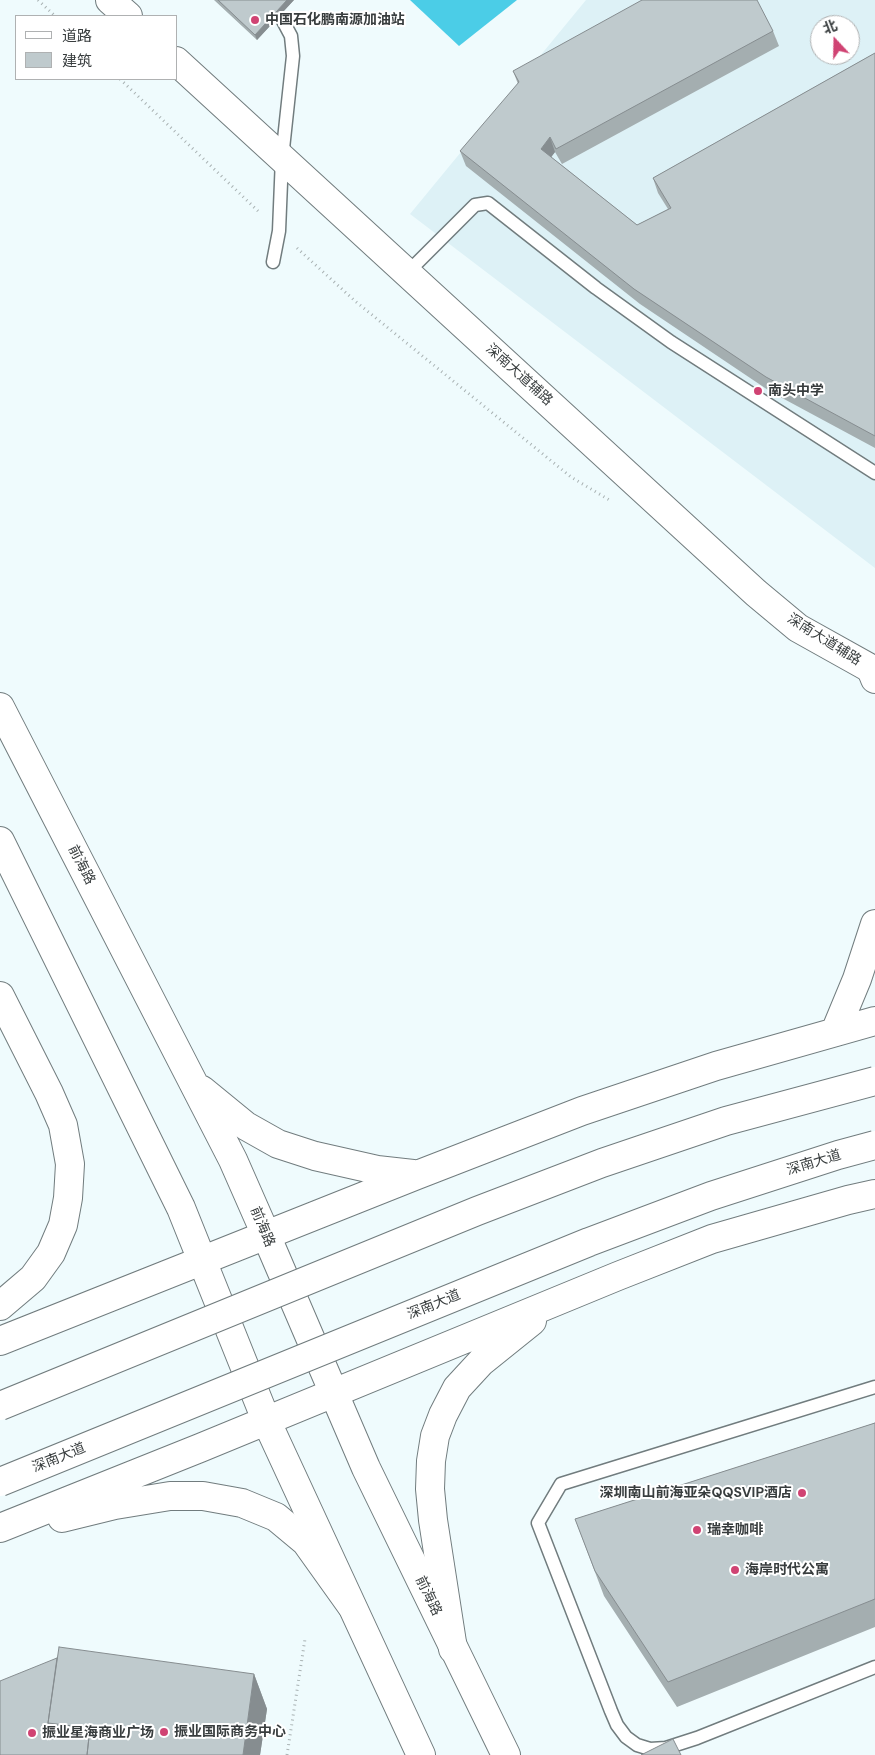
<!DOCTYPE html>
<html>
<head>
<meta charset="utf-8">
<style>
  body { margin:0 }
  #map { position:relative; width:875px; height:1755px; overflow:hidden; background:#effbfd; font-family:"DM Sans","Noto Sans SC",sans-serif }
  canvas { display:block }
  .legend { position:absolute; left:15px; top:15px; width:162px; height:65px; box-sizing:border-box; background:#fff; border:1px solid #afb1b2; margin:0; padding:6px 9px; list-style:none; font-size:15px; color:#383d3e }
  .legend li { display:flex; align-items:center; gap:10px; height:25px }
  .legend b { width:25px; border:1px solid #afb1b2 }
  .north { position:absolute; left:810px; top:15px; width:50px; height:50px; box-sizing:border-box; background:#fff; border:1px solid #afb1b2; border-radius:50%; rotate:339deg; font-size:14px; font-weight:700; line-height:20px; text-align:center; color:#383d3e }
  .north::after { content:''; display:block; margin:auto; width:18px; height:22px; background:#d04373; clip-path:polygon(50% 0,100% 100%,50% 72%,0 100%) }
</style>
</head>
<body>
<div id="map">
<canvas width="875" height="1755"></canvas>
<ul class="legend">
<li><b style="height:6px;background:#fff"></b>道路</li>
<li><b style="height:14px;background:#bfcacd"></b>建筑</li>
</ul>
<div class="north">北</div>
</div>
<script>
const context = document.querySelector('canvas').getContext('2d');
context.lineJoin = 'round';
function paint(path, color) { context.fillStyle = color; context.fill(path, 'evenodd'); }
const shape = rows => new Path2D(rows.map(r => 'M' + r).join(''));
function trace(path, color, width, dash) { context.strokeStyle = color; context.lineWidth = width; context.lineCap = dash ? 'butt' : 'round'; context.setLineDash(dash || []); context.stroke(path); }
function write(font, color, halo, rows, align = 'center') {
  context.font = font + ' "DM Sans","Noto Sans SC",sans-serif'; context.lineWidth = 4; context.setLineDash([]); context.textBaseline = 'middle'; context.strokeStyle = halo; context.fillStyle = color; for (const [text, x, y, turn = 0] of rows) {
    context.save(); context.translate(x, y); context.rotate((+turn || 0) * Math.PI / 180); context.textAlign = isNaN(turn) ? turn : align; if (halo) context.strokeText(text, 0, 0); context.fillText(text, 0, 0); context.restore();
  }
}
const built = shape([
  [586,0,875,0,875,568,410,214],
  [820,25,850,25,850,55,820,55]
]);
const forest = shape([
  [410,0,517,0,459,46]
]);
const path = shape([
  [38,0,55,16],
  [120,79,258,211],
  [297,248,355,301,571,477,611,501],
  [287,1755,305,1639]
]);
const service = shape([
  [273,262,279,231,282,158,293,56,291,36,283,21],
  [407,273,475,205,488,203,596,288,671,342,875,473],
  [875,1387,561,1484,538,1523,611,1711,617,1725,626,1737,637,1745,650,1749,666,1748,697,1738,875,1667]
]);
const tertiary = shape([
  [110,0,128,16],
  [176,61,756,593,798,628,875,671]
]);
const secondary = shape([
  [266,1235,366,1468,506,1755],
  [266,1420,421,1755]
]);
const primary = shape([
  [871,669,875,679],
  [0,707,233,1160,266,1235],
  [0,841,181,1208,266,1420],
  [0,996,49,1093,63,1125,70,1164,68,1198,63,1225,51,1253,33,1278,0,1306],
  [835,1032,857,979,875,924],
  [202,1090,246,1126,278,1144,315,1156,377,1170,413,1174],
  [0,1341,417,1175,582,1111,716,1066,875,1021],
  [62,1518,115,1505,170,1496,203,1496,242,1503,276,1517,306,1542,351,1605],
  [0,1528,200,1448,618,1276,712,1239,848,1200,875,1194],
  [453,1649,433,1520,430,1489,431,1461,435,1436,443,1415,457,1388,481,1362,532,1321]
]);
const primaryBridge = shape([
  [0,1406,477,1211,602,1163,726,1121,875,1081],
  [0,1482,589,1242,711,1196,838,1155,875,1145]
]);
const wall = shape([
  [214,0,294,0,257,40],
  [773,31,779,46,562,164,555,152,551,157,637,225,668,209,658,193,653,178,875,53,875,448,771,392,640,304,466,166,460,151,518,84,513,71],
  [875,1423,875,1627,677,1707,604,1596,575,1519],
  [57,1658,254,1674,267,1709,260,1755,0,1755]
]);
const shadedWall = shape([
  [287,0,294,0,257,40,255,35],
  [550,137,555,152,546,164,541,149],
  [254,1674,267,1709,260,1755,243,1755]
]);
const building = shape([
  [218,0,287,0,255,35,218,0],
  [642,0,757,0,773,31,556,149,550,137,541,149,637,225,671,208,653,178,875,53,875,436,766,377,634,289,460,151,519,82,513,71,642,0],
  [875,1423,875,1599,668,1682,595,1571,575,1519,875,1423],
  [59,1647,254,1674,243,1755,87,1755,90,1728,48,1723,59,1647],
  [57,1658,48,1723,51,1732,89,1737,87,1755,0,1755,0,1681,57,1658],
  [673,1739,681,1755,641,1755,673,1739]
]);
const markers = [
  [255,20,5,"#d04373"],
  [758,391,5,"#d04373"],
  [802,1493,5,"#d04373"],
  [697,1530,5,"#d04373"],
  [735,1570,5,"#d04373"],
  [164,1732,5,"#d04373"],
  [32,1733,5,"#d04373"]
];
const poiNames = [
  ["中国石化鹏南源加油站",265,20],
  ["南头中学",768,391],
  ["深圳南山前海亚朵QQSVIP酒店",792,1493,"right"],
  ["瑞幸咖啡",707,1530],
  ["海岸时代公寓",745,1570],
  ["振业国际商务中心",174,1732],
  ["振业星海商业广场",42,1733]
];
const streetNames = [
  ["深南大道辅路",519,375,42],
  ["深南大道辅路",824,640,32],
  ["前海路",81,865,63],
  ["深南大道",814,1163,-17],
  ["前海路",262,1227,67],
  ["深南大道",434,1305,-22],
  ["深南大道",59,1458,-22],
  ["前海路",428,1596,64]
];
paint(built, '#ddf1f6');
paint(forest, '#4bcde7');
trace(service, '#717c7e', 15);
trace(tertiary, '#717c7e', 30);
trace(secondary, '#717c7e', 30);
trace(primary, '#717c7e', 30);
trace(path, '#a9b2b3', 3, [1, 4]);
trace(service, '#fff', 12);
trace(tertiary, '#fff', 28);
trace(secondary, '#fff', 28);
trace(primary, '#fff', 28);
trace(primaryBridge, '#717c7e', 30, []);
trace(primaryBridge, '#fff', 28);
paint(wall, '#a4aeb0');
paint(shadedWall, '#868d90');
paint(building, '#bfcacd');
trace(building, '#868d90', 1);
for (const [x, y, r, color] of markers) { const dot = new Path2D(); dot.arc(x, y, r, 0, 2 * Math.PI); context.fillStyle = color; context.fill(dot); trace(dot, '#fff', 2); }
write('bold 14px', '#383d3e', '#fff', poiNames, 'left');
write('14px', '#383d3e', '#fff', streetNames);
</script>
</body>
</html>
